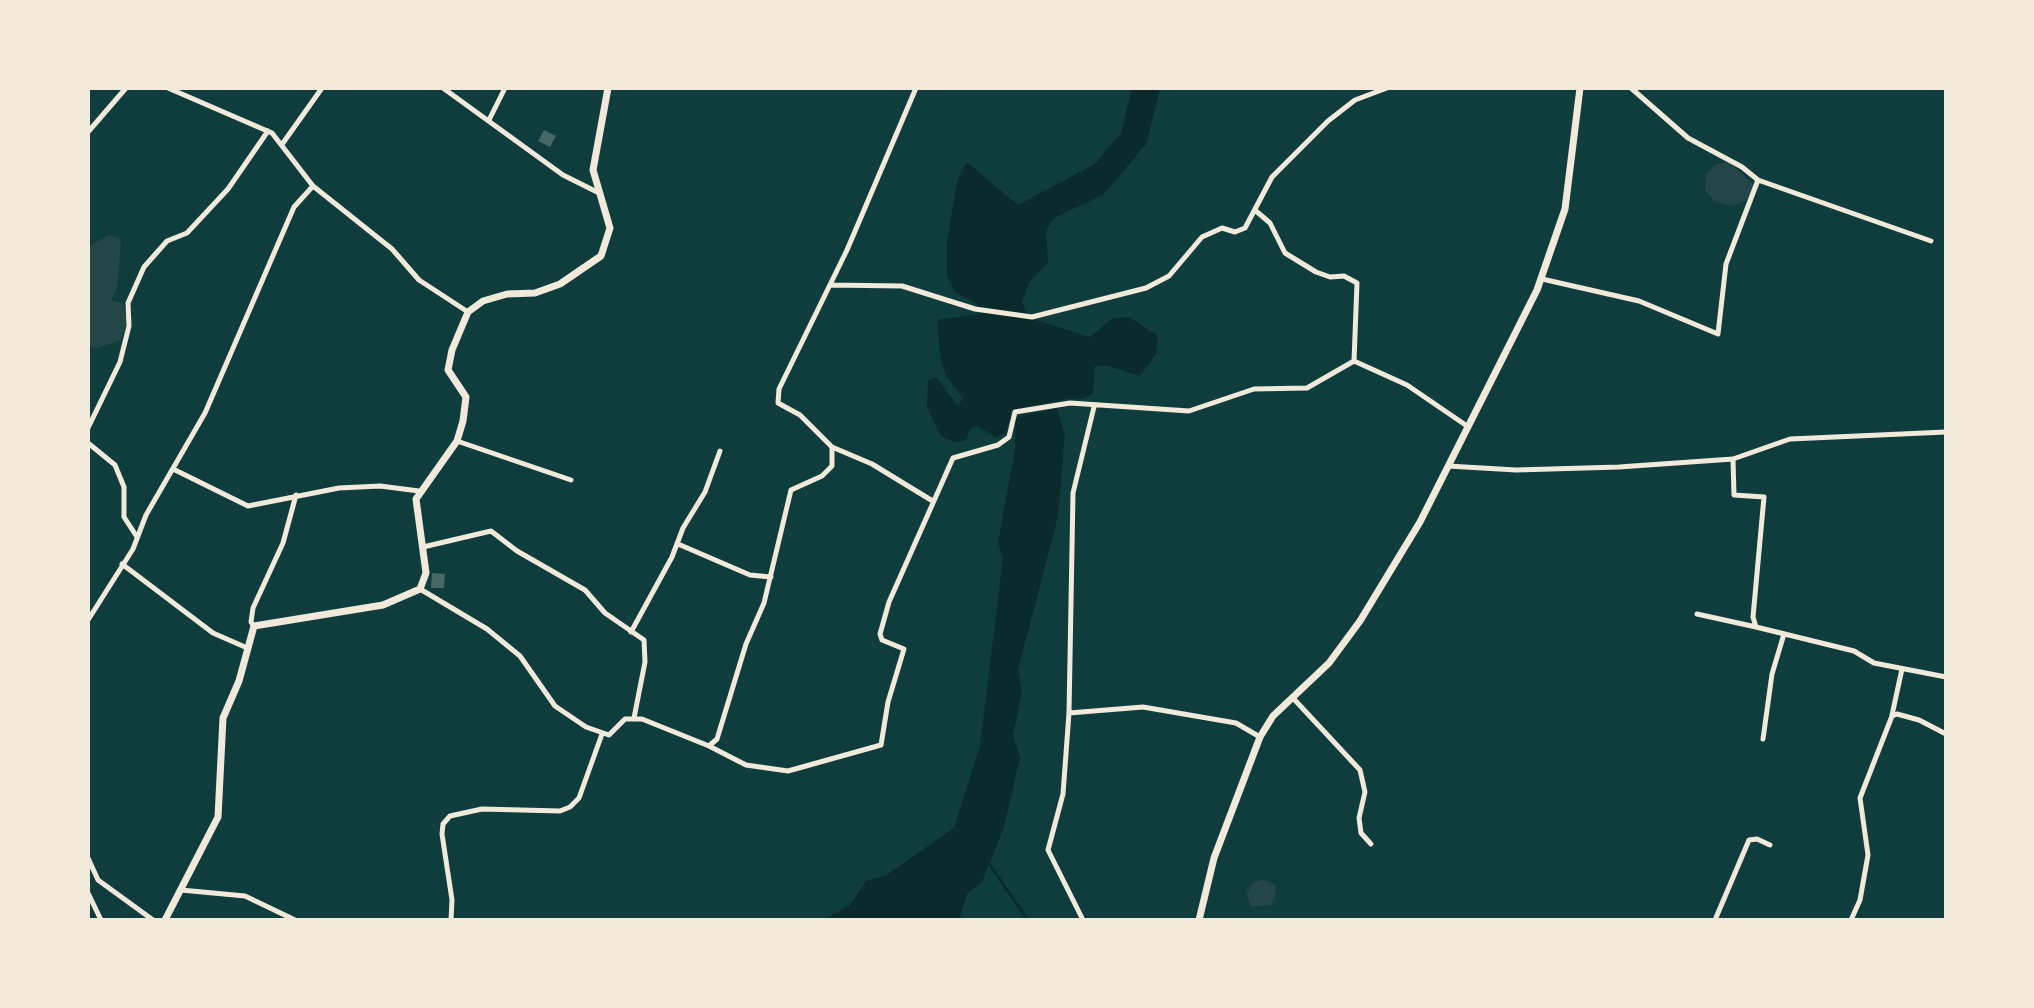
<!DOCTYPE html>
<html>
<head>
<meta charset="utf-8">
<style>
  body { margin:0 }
  #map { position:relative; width:2034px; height:1008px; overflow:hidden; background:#0f3d3e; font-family:"Public Sans",sans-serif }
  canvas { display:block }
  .frame { position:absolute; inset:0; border:90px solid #f1e9da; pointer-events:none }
</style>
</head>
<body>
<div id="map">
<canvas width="2034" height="1008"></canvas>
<div class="frame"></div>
</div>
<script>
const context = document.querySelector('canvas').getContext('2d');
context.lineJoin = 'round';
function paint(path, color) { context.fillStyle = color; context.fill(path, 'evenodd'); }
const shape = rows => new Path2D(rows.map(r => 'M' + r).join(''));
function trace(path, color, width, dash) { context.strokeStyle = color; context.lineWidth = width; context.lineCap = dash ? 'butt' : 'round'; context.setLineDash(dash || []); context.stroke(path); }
const green = shape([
  [1729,162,1753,184,1749,199,1733,206,1715,202,1705,189,1706,175,1714,165],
  [109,235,121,240,117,288,111,300,123,304,127,319,121,340,97,348,88,346,88,247],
  [1263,880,1275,884,1276,894,1271,905,1250,906,1247,893,1253,882]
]);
const water = shape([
  [1132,88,1160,88,1146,144,1104,194,1054,218,1046,230,1048,262,1029,283,1022,302,1029,318,1090,337,1113,318,1129,317,1158,336,1156,354,1140,376,1108,366,1095,366,1093,394,1082,399,1066,399,1012,410,1006,432,996,438,978,426,971,428,965,441,954,442,941,436,927,407,928,381,936,377,958,406,963,398,947,377,941,361,937,320,979,314,977,304,955,292,947,276,947,241,957,181,967,162,1018,205,1095,164,1121,133],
  [1057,408,1065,435,1058,516,1018,670,1022,691,1013,735,1020,758,1003,830,982,882,967,894,959,920,824,920,850,905,866,881,885,876,954,828,980,746,1003,558,998,543,1015,449,1015,417]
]);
const stream = shape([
  [987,861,1028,920]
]);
const building = shape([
  [544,130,556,136,550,147,538,141],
  [432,573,445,574,444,588,431,588]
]);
const minor = shape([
  [168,88,272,133,313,186,392,249,419,280,468,312],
  [443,88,563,175,597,192],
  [1631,88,1688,138,1742,167,1758,180,1931,241],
  [489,120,505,88],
  [88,132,126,88],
  [283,143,322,88],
  [1542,279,1639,301,1718,334,1726,264,1758,180],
  [830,285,902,286,975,309,1032,317,1146,288,1169,276,1202,237,1222,228,1235,232,1245,228,1272,177,1328,121,1355,100,1387,88],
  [1354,361,1407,385,1467,426],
  [88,428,120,362,129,326,128,303,144,267,167,241,187,233,228,189,268,131],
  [457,441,571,480],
  [88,443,115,465,124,487,124,517,137,537],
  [832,447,872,464,931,500],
  [1448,466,1516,470,1619,467,1733,459,1790,439,1946,432],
  [173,469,248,506,339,488,380,486,419,491],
  [678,544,750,575,771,577],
  [423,547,491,531,517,551,585,590,605,613,644,640,645,662,634,718],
  [122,564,213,633,245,647],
  [420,589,487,629,520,656,555,706,586,727,609,735,625,719,642,719,709,746,717,739,746,644,764,603,791,490,822,476,832,466,832,447,800,415,778,403,779,389,847,250,916,88],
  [1697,614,1756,627,1753,617,1764,497,1734,495,1733,459],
  [88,620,133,549,146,515,205,413,294,207,313,186],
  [254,626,251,622,253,608,283,543,296,495],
  [1756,627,1854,651,1874,663,1946,677],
  [631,632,672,557,683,528,705,492,720,451],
  [1292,697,1360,770,1365,792,1359,818,1361,833,1371,844],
  [1069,713,1143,707,1236,723,1260,737],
  [1892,715,1902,669],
  [1763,739,1772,674,1784,634],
  [709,746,746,765,788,771,881,745,888,702,904,649,882,640,880,634,889,602,953,458,998,445,1009,437,1015,412,1070,403,1189,411,1254,389,1307,388,1354,361,1357,283,1344,276,1330,277,1316,272,1285,253,1270,223,1256,211],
  [88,858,98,880,153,920],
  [181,890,245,896,295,920],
  [88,893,101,920],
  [451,920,452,900,442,834,443,824,450,816,482,809,560,811,570,807,579,798,602,734],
  [1083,920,1048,850,1063,794,1069,713,1073,493,1094,407],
  [1715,920,1749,840,1757,839,1770,845],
  [1851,920,1860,900,1868,855,1860,798,1892,716,1897,714,1919,720,1946,734]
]);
const secondary = shape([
  [165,920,218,817,223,718,239,681,254,626,383,605,420,589,426,573,416,499,457,441,463,421,466,397,448,370,452,350,468,312,483,301,507,294,535,293,560,284,601,256,610,228,593,170,608,88],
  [1199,920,1214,858,1260,737,1273,716,1329,663,1360,621,1420,522,1537,290,1565,209,1580,88]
]);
paint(green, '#244646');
paint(water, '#0a2a2b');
trace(stream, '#0a2a2b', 3);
paint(building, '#486865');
trace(minor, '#f1e9da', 5);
trace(secondary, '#f1e9da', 7);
</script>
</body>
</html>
